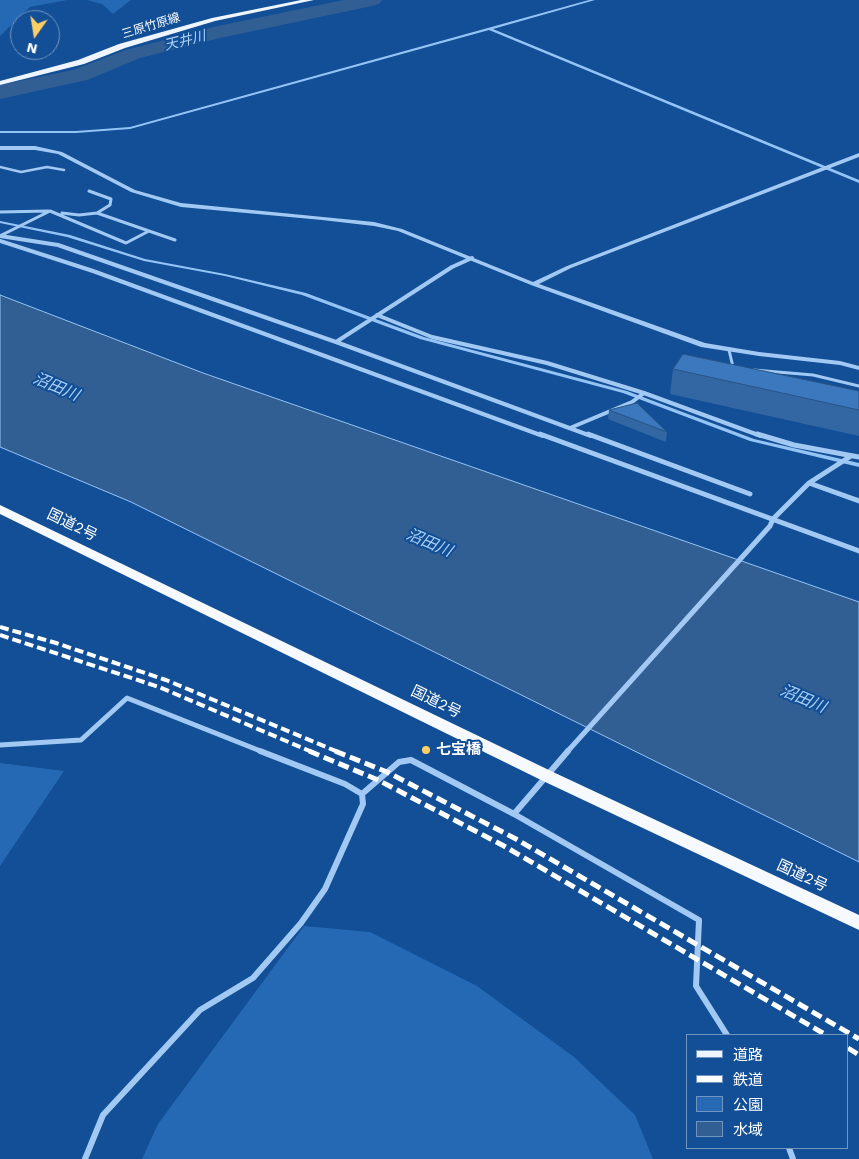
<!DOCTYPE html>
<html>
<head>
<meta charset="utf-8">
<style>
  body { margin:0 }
  #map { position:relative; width:859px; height:1159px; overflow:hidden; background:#124f96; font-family:"Work Sans","Noto Sans JP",sans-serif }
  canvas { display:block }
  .legend { position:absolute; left:686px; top:1034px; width:162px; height:115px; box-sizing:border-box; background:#124f96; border:1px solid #7195c0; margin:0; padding:6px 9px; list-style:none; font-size:15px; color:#fff }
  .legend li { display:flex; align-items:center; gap:10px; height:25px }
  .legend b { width:25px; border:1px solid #7195c0 }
  .north { position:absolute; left:10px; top:10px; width:50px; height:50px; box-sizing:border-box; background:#124f96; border:1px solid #7195c0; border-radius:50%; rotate:193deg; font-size:14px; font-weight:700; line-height:20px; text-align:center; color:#fff }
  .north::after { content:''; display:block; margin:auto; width:18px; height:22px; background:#ffcf64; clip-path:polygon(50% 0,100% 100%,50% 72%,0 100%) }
</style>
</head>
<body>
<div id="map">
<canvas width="859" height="1159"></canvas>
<ul class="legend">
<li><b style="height:6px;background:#eef5ff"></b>道路</li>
<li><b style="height:6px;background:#fff"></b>鉄道</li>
<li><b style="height:14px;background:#2569b5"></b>公園</li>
<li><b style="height:14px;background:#325f93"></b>水域</li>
</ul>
<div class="north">N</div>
</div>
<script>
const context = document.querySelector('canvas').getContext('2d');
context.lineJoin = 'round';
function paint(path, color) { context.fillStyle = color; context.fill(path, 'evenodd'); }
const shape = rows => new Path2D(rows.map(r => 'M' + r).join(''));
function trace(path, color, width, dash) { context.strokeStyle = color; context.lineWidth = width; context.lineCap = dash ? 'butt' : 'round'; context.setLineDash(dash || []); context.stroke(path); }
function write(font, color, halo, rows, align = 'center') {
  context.font = font + ' "Work Sans","Noto Sans JP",sans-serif'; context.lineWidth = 4; context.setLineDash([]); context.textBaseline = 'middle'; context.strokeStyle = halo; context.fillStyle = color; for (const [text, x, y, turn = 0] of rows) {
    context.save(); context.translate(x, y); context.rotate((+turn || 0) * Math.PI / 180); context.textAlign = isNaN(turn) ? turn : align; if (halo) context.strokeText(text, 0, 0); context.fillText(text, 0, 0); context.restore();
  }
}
const green = shape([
  [0,0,67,0,30,7,0,36],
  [87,0,131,0,113,14,102,4],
  [0,763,64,771,0,866],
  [304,926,370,932,477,986,574,1057,635,1115,653,1159,142,1159,158,1124]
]);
const water = shape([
  [0,295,203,373,859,602,859,862,131,502,0,447,0,295]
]);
const stream = shape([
  [589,0,595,0,493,29,859,180,859,183,489,30,130,129,76,133,0,133,0,131,76,131,130,127,589,0],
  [0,221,70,235,145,259,225,274,306,293,424,337,627,391,754,439,859,463,859,467,750,441,623,393,420,339,302,295,225,276,144,261,67,237,0,223,0,221]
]);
const river = shape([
  [344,0,382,0,379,4,372,6,220,38,140,58,87,80,0,99,0,85,73,70,126,50,218,26,344,0]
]);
const serviceFar1 = shape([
  [0,167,21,172,47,167,64,170]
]);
const service = shape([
  [0,212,48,211],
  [62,213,79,215,97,213,110,205,111,199,89,191],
  [97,213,175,240],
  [0,236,50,211,126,243,149,231],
  [729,350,733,367],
  [754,370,813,375,859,386]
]);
const minorFar2 = shape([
  [0,236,58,245,336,342,591,436],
  [0,241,93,271,543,436],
  [377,315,432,337,547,363,644,393,761,436],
  [336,342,452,267,472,258],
  [570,428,632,402,644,393]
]);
const minorFar1 = shape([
  [540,434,859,551],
  [588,434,750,494],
  [757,434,794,445,859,457],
  [809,483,859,501],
  [0,745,81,740,127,698,263,752],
  [567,752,770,526,773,519,809,483,851,456]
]);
const minor = shape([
  [260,751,345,784,362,794],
  [514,814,568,751],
  [789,1148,793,1159],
  [85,1159,103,1115,200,1010,253,978,301,923,325,889,363,804,362,794,399,762,411,760,514,814,699,920,696,986,727,1035]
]);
const tertiary = shape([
  [0,146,35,146,62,152,135,190,181,203,374,222,402,229,533,282,567,266,859,153,859,157,571,268,539,284,705,343,759,352,840,361,859,366,859,370,840,365,759,356,701,347,531,285,398,231,374,226,322,220,181,207,131,192,58,154,35,150,0,150,0,146]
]);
const primary = shape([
  [301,0,314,0,215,21,125,48,84,64,0,85,0,81,78,60,119,44,212,18,301,0]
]);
const trunk = shape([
  [0,505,553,772,859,915,859,930,541,780,0,514,0,505]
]);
const railFar1 = shape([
  [0,627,56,643,166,680,338,752],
  [0,635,159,687,312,752]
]);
const rail = shape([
  [309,751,378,780,504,846,826,1035],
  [335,751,387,772,516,839,859,1039],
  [848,1048,859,1055]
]);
const wall = shape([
  [673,369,859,391,859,436,670,394],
  [609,410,667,432,666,442,608,419]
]);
const building = shape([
  [683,354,859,391,859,410,673,369,683,354],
  [637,403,667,432,609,410,637,403]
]);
const markers = [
  [426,750,5,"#ffcf64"]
];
const farStreetnames = [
  ["三原竹原線",151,26,-17]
];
const farWaternames = [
  ["天井川",185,41,-14]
];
const streetNames = [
  ["国道2号",72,525,26],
  ["国道2号",436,702,26],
  ["国道2号",802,876,25]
];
const poiNames = [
  ["七宝橋",436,750]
];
const waterNames = [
  ["沼田川",56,387,23],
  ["沼田川",429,543,23],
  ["沼田川",803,699,23]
];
paint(green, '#2569b5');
paint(water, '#325f93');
trace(water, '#94c4f6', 1);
paint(stream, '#94c4f6');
paint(river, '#325f93');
trace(serviceFar1, '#a2c9f3', 2.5);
trace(service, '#a2c9f3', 3);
trace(minorFar2, '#a2c9f3', 4);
trace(minorFar1, '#a2c9f3', 5);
trace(minor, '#a2c9f3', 6);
paint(tertiary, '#a2c9f3');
paint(primary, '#eef5ff');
paint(trunk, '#f6faff');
trace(railFar1, '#fff', 4, [9, 4]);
trace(rail, '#fff', 5, [11, 5]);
paint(wall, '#3367a3');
paint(building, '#3b78be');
trace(building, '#295485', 1);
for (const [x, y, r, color] of markers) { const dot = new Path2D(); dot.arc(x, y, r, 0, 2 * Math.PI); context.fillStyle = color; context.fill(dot); trace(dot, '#124f96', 2); }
write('12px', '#fff', '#124f96', farStreetnames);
write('italic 14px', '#afd3fa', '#124f96', farWaternames);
write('15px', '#fff', '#124f96', streetNames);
write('bold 15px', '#fff', '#124f96', poiNames, 'left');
write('italic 16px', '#afd3fa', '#124f96', waterNames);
</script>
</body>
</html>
